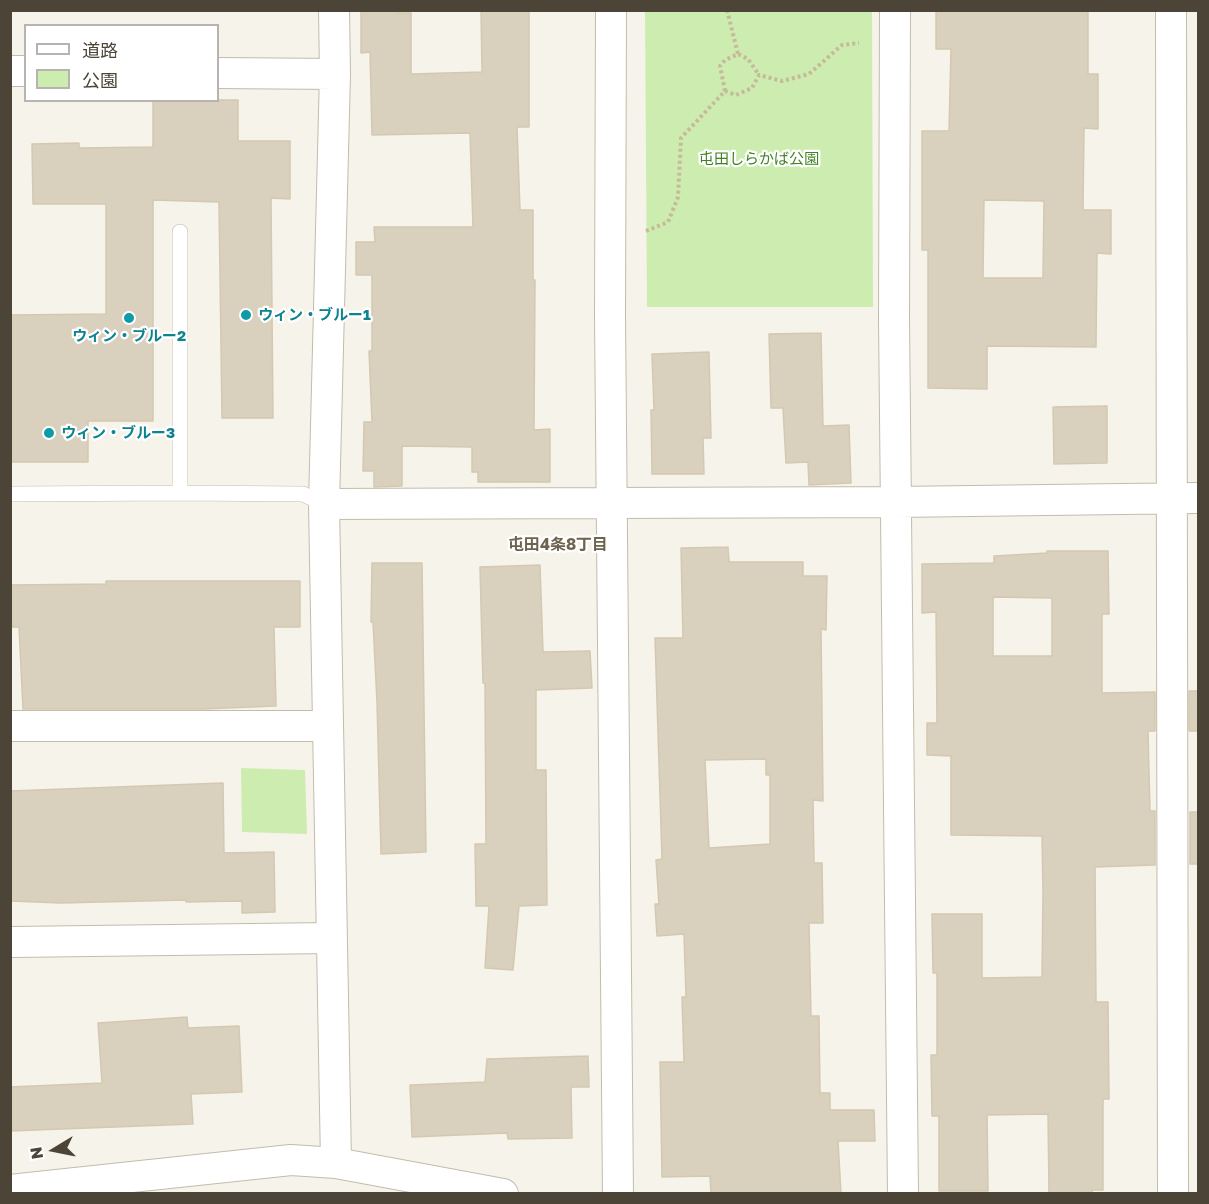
<!DOCTYPE html>
<html>
<head>
<meta charset="utf-8">
<style>
  body { margin:0 }
  #map { position:relative; width:1209px; height:1204px; overflow:hidden; background:#f6f3ea; font-family:"Golos Text","Noto Sans JP",sans-serif }
  canvas { display:block }
  .frame { position:absolute; inset:0; border:12px solid #4b4437; pointer-events:none }
  .legend { position:absolute; left:24px; top:24px; width:195px; height:78px; box-sizing:border-box; background:#fff; border:2px solid #b7b4af; margin:0; padding:8px 10px; list-style:none; font-size:18px; color:#4b4437 }
  .legend li { display:flex; align-items:center; gap:12px; height:30px }
  .legend b { width:30px; border:2px solid #b7b4af }
  .north { position:absolute; left:24px; top:1120px; width:60px; height:60px; -webkit-text-stroke:4px #fff; paint-order:stroke; rotate:260deg; font-size:16px; font-weight:700; line-height:24px; text-align:center; color:#4b4437 }
  .north::after { content:''; display:block; margin:auto; width:21px; height:27px; background:#4b4437; clip-path:polygon(50% 0,100% 100%,50% 72%,0 100%) }
</style>
</head>
<body>
<div id="map">
<canvas width="1209" height="1204"></canvas>
<div class="frame"></div>
<ul class="legend">
<li><b style="height:8px;background:#fff"></b>道路</li>
<li><b style="height:16px;background:#cdedb0"></b>公園</li>
</ul>
<div class="north">N</div>
</div>
<script>
const context = document.querySelector('canvas').getContext('2d');
context.lineJoin = 'round';
function paint(path, color) { context.fillStyle = color; context.fill(path, 'evenodd'); }
const shape = rows => new Path2D(rows.map(r => 'M' + r).join(''));
function trace(path, color, width, dash) { context.strokeStyle = color; context.lineWidth = width; context.lineCap = dash ? 'butt' : 'round'; context.setLineDash(dash || []); context.stroke(path); }
function write(font, color, halo, rows, align = 'center') {
  context.font = font + ' "Golos Text","Noto Sans JP",sans-serif'; context.lineWidth = 4.5; context.setLineDash([]); context.textBaseline = 'middle'; context.strokeStyle = halo; context.fillStyle = color; for (const [text, x, y, turn = 0] of rows) {
    context.save(); context.translate(x, y); context.rotate((+turn || 0) * Math.PI / 180); context.textAlign = isNaN(turn) ? turn : align; if (halo) context.strokeText(text, 0, 0); context.fillText(text, 0, 0); context.restore();
  }
}
const green = shape([
  [645,11,872,11,873,307,647,307],
  [241,768,305,770,307,834,242,832]
]);
const building = shape([
  [361,10,397,10,397,13,411,13,411,74,482,72,481,10,529,10,529,127,517,127,520,210,533,210,533,280,535,280,534,430,550,429,550,482,478,482,478,472,472,472,472,447,402,446,402,486,374,487,374,471,363,471,364,422,372,422,369,351,372,351,372,275,356,275,356,242,375,242,374,227,473,227,470,133,372,135,370,52,361,53,361,10],
  [936,10,1088,10,1088,74,1098,74,1098,129,1084,128,1083,210,1111,210,1111,254,1097,253,1096,347,987,346,987,389,928,388,928,250,922,250,922,131,949,131,951,49,936,49,936,10],
  [984,200,1044,201,1043,278,983,278,984,200],
  [153,100,238,100,238,141,290,141,290,199,271,198,273,418,222,418,219,202,153,200,153,421,88,421,88,462,10,462,10,315,106,314,106,204,33,204,32,144,79,143,79,148,153,147,153,100],
  [821,333,823,426,849,425,851,483,809,485,808,462,786,463,783,408,771,408,769,334,821,333],
  [709,352,711,438,703,438,704,474,652,474,651,410,654,410,652,354,709,352],
  [1107,406,1107,463,1054,464,1053,407,1107,406],
  [728,547,729,562,803,562,803,576,827,576,826,630,821,629,823,801,813,800,814,863,822,863,823,923,809,923,811,1016,819,1016,820,1093,830,1093,830,1110,874,1110,875,1141,838,1141,841,1194,711,1194,710,1176,662,1177,660,1062,684,1062,682,997,686,997,684,934,657,936,655,904,659,904,656,860,662,859,655,638,683,638,681,548,728,547],
  [766,759,766,775,770,775,770,844,709,848,705,760,766,759],
  [1047,551,1108,551,1109,614,1102,614,1102,693,1155,692,1155,731,1148,731,1150,811,1155,811,1155,865,1095,867,1096,1002,1108,1002,1109,1099,1103,1099,1103,1190,1092,1190,1092,1194,1049,1194,1048,1114,987,1115,988,1191,939,1191,939,1116,932,1116,931,1055,937,1055,937,973,933,973,932,914,982,914,982,978,1042,977,1043,892,1042,836,951,835,951,756,927,755,927,723,937,723,936,612,922,613,922,564,994,563,994,556,1047,553,1047,551],
  [993,597,1052,598,1052,656,993,656,993,597],
  [372,563,422,563,426,852,381,854,377,702,373,622,371,622,372,563],
  [540,565,543,652,590,651,592,688,536,690,536,770,546,770,547,905,519,906,513,970,485,968,489,906,476,906,475,844,486,844,485,683,483,683,480,567,540,565],
  [106,581,300,581,300,627,274,627,276,706,203,709,23,709,19,627,10,627,10,585,106,584,106,581],
  [1189,691,1198,691,1198,731,1189,731,1189,691],
  [223,783,224,853,274,852,275,912,242,913,242,901,186,902,186,900,61,903,10,901,10,791,223,783],
  [1190,812,1198,812,1198,864,1190,864,1190,812],
  [187,1017,188,1028,239,1026,242,1092,191,1094,193,1124,10,1131,10,1087,102,1083,98,1023,187,1017],
  [588,1056,589,1087,571,1087,572,1138,508,1139,507,1133,412,1137,410,1085,485,1082,487,1059,588,1056]
]);
const path = shape([
  [727,10,738,54],
  [725,91,720,66,725,60,738,54,748,59,759,75],
  [646,231,668,222,678,197,681,138,725,91,736,95,752,88,759,75,782,81,809,74,842,45,859,43]
]);
const service = shape([
  [180,232,180,493,303,494,324,504],
  [10,494,180,493]
]);
const minor = shape([
  [334,10,335,74,324,504,336,1163],
  [611,10,610,316,618,1194],
  [895,10,894,319,903,1194],
  [1171,10,1173,1194],
  [10,71,26,71],
  [218,73,335,74],
  [324,504,896,502,1198,498],
  [10,726,327,726],
  [10,942,331,938],
  [10,1190,291,1160,336,1163,503,1194]
]);
const markers = [
  [246,315,6,"#0f9aa8"],
  [129,318,6,"#0f9aa8"],
  [49,433,6,"#0f9aa8"]
];
const parkNames = [
  ["屯田しらかば公園",759,159]
];
const cultureNames = [
  ["ウィン・ブルー1",258,315],
  ["ウィン・ブルー2",129,336,"center"],
  ["ウィン・ブルー3",61,433]
];
const neighbourhoodNames = [
  ["屯田4条8丁目",558,545]
];
paint(green, '#cdedb0');
paint(building, '#d9d0be');
trace(building, '#d4c9b0', 1.5);
trace(service, '#c3bcab', 16);
trace(minor, '#c3bcab', 32);
trace(path, '#c6ba9b', 4, [3, 3]);
trace(service, '#fff', 15);
trace(minor, '#fff', 30);
for (const [x, y, r, color] of markers) { const dot = new Path2D(); dot.arc(x, y, r, 0, 2 * Math.PI); context.fillStyle = color; context.fill(dot); trace(dot, '#fff', 2); }
write('15px', '#418324', '#fff', parkNames);
write('bold 15px', '#0d838f', '#fff', cultureNames, 'left');
write('bold 16px', '#6f634d', '#fff', neighbourhoodNames);
</script>
</body>
</html>
